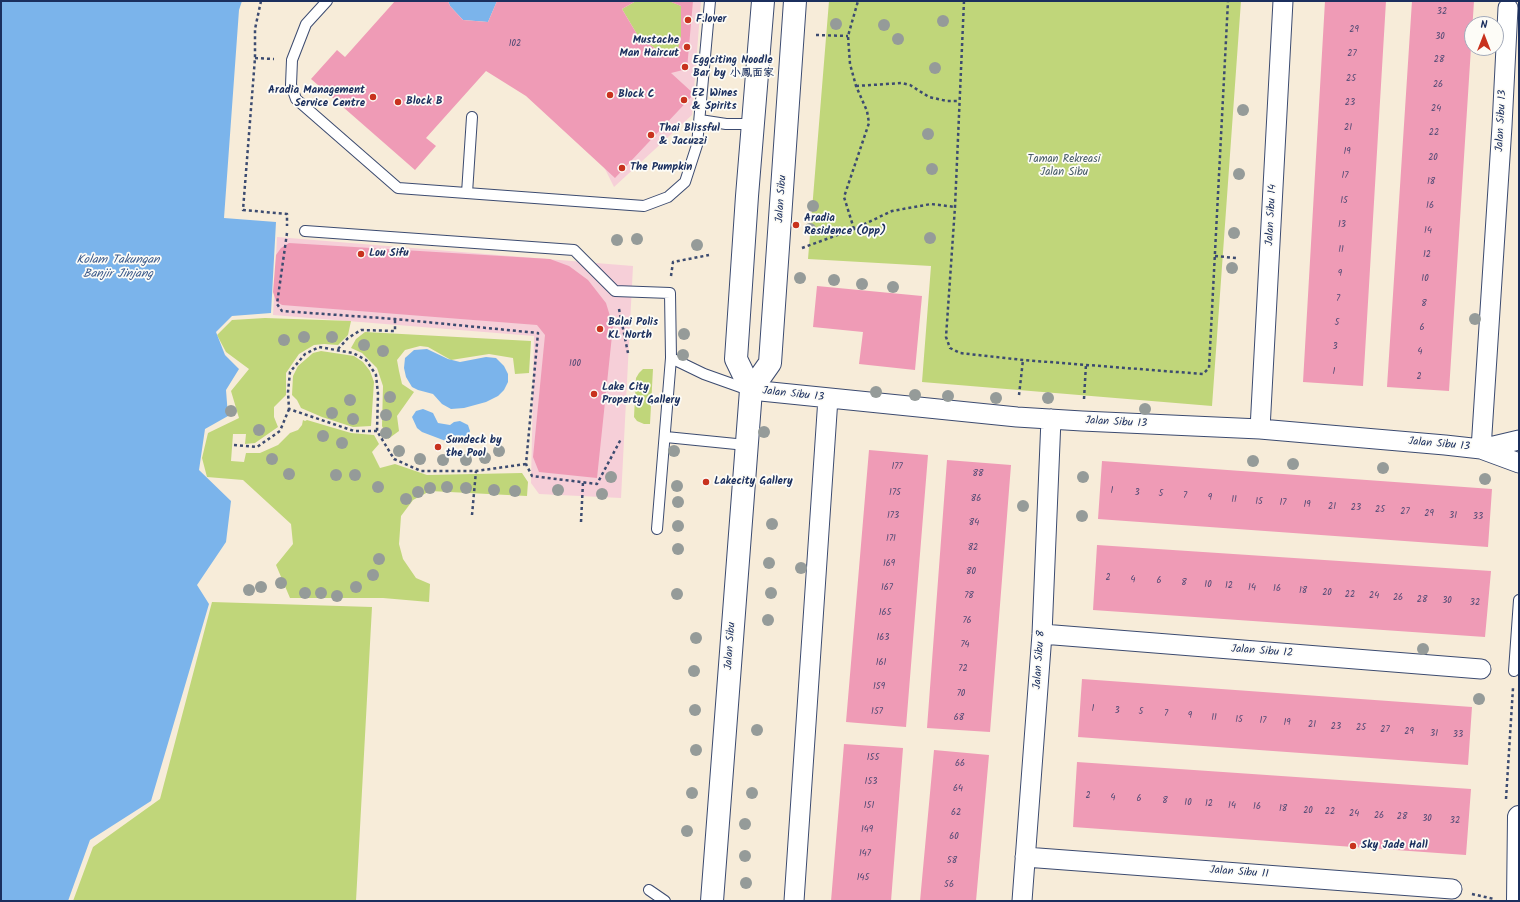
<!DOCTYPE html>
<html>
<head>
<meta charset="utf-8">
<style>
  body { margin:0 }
  #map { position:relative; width:1520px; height:902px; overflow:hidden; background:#f7ecd9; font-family:Kalam,sans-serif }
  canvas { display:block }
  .frame { position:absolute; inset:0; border:2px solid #1b2f5e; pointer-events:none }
  .north { position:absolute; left:1464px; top:16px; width:40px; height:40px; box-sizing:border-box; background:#fdfcf7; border:1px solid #a3aaba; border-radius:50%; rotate:0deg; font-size:11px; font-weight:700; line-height:16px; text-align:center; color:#1b2f5e }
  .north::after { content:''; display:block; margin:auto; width:14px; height:18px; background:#c8321e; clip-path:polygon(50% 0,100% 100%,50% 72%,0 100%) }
</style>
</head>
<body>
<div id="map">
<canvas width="1520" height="902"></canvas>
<div class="frame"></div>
<div class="north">N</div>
</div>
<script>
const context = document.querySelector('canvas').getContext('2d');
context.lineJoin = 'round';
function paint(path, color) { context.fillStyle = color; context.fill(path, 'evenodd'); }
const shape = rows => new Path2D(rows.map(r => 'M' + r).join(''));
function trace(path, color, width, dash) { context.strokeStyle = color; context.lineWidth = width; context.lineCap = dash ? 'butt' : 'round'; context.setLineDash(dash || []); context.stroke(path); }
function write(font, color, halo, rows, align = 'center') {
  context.font = font + ' Kalam,"LXGW WenKai TC",sans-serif'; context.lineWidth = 3.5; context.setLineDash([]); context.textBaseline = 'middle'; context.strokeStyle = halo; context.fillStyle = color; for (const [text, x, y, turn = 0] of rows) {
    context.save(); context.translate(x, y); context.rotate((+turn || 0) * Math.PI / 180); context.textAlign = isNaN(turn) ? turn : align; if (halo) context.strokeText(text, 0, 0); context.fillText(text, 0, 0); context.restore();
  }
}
const built = shape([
  [662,1,701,1,692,115,614,187,599,157,655,100],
  [277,237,633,266,621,498,539,494,531,483,534,336,273,315]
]);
const green = shape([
  [636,1,669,1,681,6,681,36,677,54,660,52,638,36,622,9],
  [829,1,1241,1,1212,406,922,382,931,266,808,259],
  [265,318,351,321,348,335,338,345,324,344,314,345,299,354,286,373,286,395,274,407,274,417,278,427,255,443,245,444,246,434,233,434,231,461,244,462,246,453,260,453,278,445,290,433,298,430,302,425,303,420,305,421,307,420,351,433,374,435,379,444,372,452,380,468,395,464,427,475,522,473,528,482,527,496,430,491,413,500,401,516,399,544,403,559,416,578,430,584,429,602,383,598,290,598,276,565,293,544,291,524,243,480,207,477,202,458,208,433,239,418,231,391,249,369,226,352,217,335,232,320],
  [365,332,531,341,529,373,515,374,513,358,489,354,451,360,428,347,420,346,405,350,397,360,399,371,402,384,414,392,397,416,399,431,388,439,382,426,383,386,377,368,362,353,351,348,356,339],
  [321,351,354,356,363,362,370,371,374,382,371,426,353,427,322,417,301,408,297,400,292,395,293,376,298,366,313,353],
  [643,369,653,369,650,424,644,424,637,421,634,417,636,378,639,373],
  [212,602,372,607,356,901,73,901,93,847,160,799]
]);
const water = shape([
  [1,1,242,1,239,10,224,218,276,222,271,313,232,316,216,332,225,355,239,369,226,390,228,416,205,429,199,470,231,501,226,542,197,585,209,604,151,801,90,840,68,901,1,901],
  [448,1,497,1,488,22,463,20,450,6],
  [427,349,448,359,460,362,486,357,496,358,504,366,508,374,508,382,504,390,498,396,486,402,464,408,451,409,442,404,433,394,418,390,412,387,406,377,404,368,405,358,414,350],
  [423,409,433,413,438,423,450,425,454,422,460,421,468,425,470,431,468,436,464,439,451,443,422,432,417,428,412,417,416,411]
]);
const building = shape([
  [395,1,448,1,450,6,463,20,488,22,497,1,636,1,622,9,638,36,660,52,677,54,681,36,681,6,669,1,693,1,687,69,671,73,694,94,615,178,526,96,486,71,426,138,436,146,415,170,311,79,337,50,345,57],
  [1325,1,1386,1,1363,386,1303,382],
  [1412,1,1474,1,1449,391,1387,387],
  [289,243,550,259,569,266,588,280,606,303,613,326,597,478,539,472,533,457,545,335,537,325,282,305,276,301,273,292,276,255,281,248],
  [817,286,922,296,915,370,859,364,863,332,813,327],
  [869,450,928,455,906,727,846,722],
  [947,460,1011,465,990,732,927,728],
  [1102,461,1492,489,1488,547,1098,519],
  [1097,545,1491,571,1485,637,1093,610],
  [1082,679,1472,707,1468,765,1078,737],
  [844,744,903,748,891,901,831,901],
  [934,750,989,755,976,901,920,901],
  [1077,762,1471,789,1466,855,1073,827]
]);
const path = shape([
  [261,1,255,29,255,58,243,210,287,214,287,226],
  [964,1,955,207,946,337,950,348,960,353,1023,360,1203,374,1209,368,1228,1],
  [816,35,848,36],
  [255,58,274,59],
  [856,86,902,83,910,85,929,97,947,101,959,101],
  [854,229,844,197,869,123,867,111,856,86,850,64,848,36,858,1],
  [287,233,277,304,282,311,395,319,538,333,526,464,532,476,597,484,621,439],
  [802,248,854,229,892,211,931,204,955,207],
  [1215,256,1236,258],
  [671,276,673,262,709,255],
  [619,309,628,353],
  [338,349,348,338,361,330,395,331,395,319],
  [1019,395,1023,360],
  [1084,399,1086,364],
  [377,431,354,431,289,409,288,392,290,372,305,354,319,347,353,353,366,360,376,375,378,394,377,431,394,459,421,471,476,471,526,464],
  [234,445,257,447,280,431,289,409],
  [472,515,476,471],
  [581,522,583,482],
  [1506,799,1513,688],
  [1472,894,1494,899]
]);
const service = shape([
  [327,1,306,24,292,60,291,85,296,99,398,188,644,206,668,197,685,182,697,145,710,1],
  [700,120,726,124,753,124],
  [467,193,472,117],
  [305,231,574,250,615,291,670,293,671,358,657,529],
  [671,358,704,374,749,390],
  [666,437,746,445],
  [1514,671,1519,600],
  [649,890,665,901]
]);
const minor = shape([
  [751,390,1017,417,1082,421,1260,429,1445,445,1481,449,1519,463],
  [1260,429,1283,1],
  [1481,449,1502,126,1508,8],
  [1481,449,1519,440],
  [1042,634,1481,669],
  [1025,857,1452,889],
  [794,901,828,398],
  [1022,901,1042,634,1051,419]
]);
const tertiary = shape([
  [751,390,736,359,747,196,763,1],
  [712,901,751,390,770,363,795,1]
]);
const trunk = shape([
  [1518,901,1519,817]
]);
const trees = [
  [943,21],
  [836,24],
  [884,25],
  [898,39],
  [935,68],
  [1243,110],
  [928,134],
  [932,169],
  [1239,174],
  [813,206],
  [810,229],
  [1234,233],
  [930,238],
  [637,239],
  [617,240],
  [697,245],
  [1232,268],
  [800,278],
  [834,280],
  [862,284],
  [893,287],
  [1475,319],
  [684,334],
  [304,337],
  [332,337],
  [284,340],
  [364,345],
  [383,351],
  [683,355],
  [876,392],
  [915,395],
  [948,396],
  [390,397],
  [996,398],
  [1048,398],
  [350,400],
  [1145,409],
  [231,411],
  [332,413],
  [386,415],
  [353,419],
  [259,430],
  [764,432],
  [386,433],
  [323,436],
  [342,443],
  [399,451],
  [499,451],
  [674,451],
  [485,458],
  [272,459],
  [420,459],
  [443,460],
  [466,460],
  [1253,461],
  [1293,464],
  [1383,468],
  [289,474],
  [336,475],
  [355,475],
  [611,477],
  [1083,477],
  [1485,479],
  [677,486],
  [378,487],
  [447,487],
  [430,488],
  [466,488],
  [494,490],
  [558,490],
  [515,491],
  [418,492],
  [602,494],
  [406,499],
  [678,502],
  [1023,506],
  [1082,516],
  [772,524],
  [678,526],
  [678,549],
  [379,559],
  [769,563],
  [801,568],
  [373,575],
  [281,583],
  [261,587],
  [356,587],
  [249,590],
  [305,593],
  [321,593],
  [771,593],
  [677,594],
  [337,596],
  [768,620],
  [696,638],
  [1423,649],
  [694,671],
  [1479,699],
  [695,710],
  [757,730],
  [696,750],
  [692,793],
  [752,793],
  [745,824],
  [687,831],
  [745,856],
  [746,883]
];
const markers = [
  [688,20,4,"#c8321e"],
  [687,47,4,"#c8321e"],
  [685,67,4,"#c8321e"],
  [610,95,4,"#c8321e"],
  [373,97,4,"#c8321e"],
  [684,100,4,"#c8321e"],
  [398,102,4,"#c8321e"],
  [651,135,4,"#c8321e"],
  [622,168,4,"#c8321e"],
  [796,225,4,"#c8321e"],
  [361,254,4,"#c8321e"],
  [600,329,4,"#c8321e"],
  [594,394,4,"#c8321e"],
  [438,447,4,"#c8321e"],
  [706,482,4,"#c8321e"],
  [1353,846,4,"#c8321e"]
];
const numberNames = [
  ["32",1442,12],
  ["29",1354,30],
  ["30",1440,37],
  ["102",515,44],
  ["27",1352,54],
  ["28",1439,60],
  ["25",1351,79],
  ["26",1438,85],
  ["23",1350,103],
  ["24",1436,109],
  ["21",1348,128],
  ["22",1434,133],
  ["19",1347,152],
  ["20",1433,158],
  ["17",1345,176],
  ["18",1431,182],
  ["15",1344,201],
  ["16",1430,206],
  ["13",1342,225],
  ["14",1428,231],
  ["11",1341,250],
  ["12",1427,255],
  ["9",1340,274],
  ["10",1425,279],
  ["7",1338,299],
  ["8",1424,304],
  ["5",1337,323],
  ["6",1422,328],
  ["3",1335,347],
  ["4",1420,352],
  ["100",575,364],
  ["1",1334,372],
  ["2",1419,377],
  ["177",897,467],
  ["88",978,474],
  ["1",1112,491],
  ["175",895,493],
  ["3",1137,493],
  ["5",1161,494],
  ["7",1185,496],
  ["9",1210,498],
  ["86",976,499],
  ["11",1234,500],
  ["15",1259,502],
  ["17",1283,503],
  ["19",1307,505],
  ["21",1332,507],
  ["23",1356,508],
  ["25",1380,510],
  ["27",1405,512],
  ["29",1429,514],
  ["173",893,516],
  ["31",1453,516],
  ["33",1478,517],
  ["84",974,523],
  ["171",891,539],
  ["82",973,548],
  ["169",889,564],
  ["80",971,572],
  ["2",1108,578],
  ["4",1133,580],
  ["6",1159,581],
  ["8",1184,583],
  ["10",1208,585],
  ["12",1229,586],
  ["167",887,588],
  ["14",1252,588],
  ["16",1277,589],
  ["18",1303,591],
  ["20",1327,593],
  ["22",1350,595],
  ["78",969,596],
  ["24",1374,596],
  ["26",1398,598],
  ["28",1422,600],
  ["30",1447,601],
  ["32",1475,603],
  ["165",885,613],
  ["76",967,621],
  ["163",883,638],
  ["74",965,645],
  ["161",881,663],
  ["72",963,669],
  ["159",879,687],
  ["70",961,694],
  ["1",1093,709],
  ["3",1117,711],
  ["157",877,712],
  ["5",1141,712],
  ["7",1166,714],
  ["9",1190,716],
  ["68",959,718],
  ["11",1214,718],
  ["15",1239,720],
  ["17",1263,721],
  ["19",1287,723],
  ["21",1312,725],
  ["23",1336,727],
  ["25",1361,728],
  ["27",1385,730],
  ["29",1409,732],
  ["31",1434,734],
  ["33",1458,735],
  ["155",873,758],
  ["66",960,764],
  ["153",871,782],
  ["64",958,789],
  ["2",1088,796],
  ["4",1113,798],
  ["6",1139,799],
  ["8",1165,801],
  ["10",1188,803],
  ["12",1209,804],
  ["151",869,806],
  ["14",1232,806],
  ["16",1257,807],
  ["18",1283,809],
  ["20",1308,811],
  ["22",1330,812],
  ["62",956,813],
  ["24",1354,814],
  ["26",1379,816],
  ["28",1402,817],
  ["30",1427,819],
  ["32",1455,821],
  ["149",867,830],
  ["60",954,837],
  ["147",865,854],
  ["58",952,861],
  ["145",863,878],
  ["56",949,885]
];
const poiNames = [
  ["F.lover",696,20],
  ["Mustache",679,41,"right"],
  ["Man Haircut",679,54,"right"],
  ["Eggciting Noodle",693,61],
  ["Bar by 小鳳面家",693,74],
  ["Aradia Management",365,91,"right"],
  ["Service Centre",365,104,"right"],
  ["EZ Wines",692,94],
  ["& Spirits",692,107],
  ["Block C",618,95],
  ["Block B",406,102],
  ["Thai Blissful",659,129],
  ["& Jacuzzi",659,142],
  ["The Pumpkin",630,168],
  ["Aradia",804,219],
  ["Residence (Opp)",804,232],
  ["Lou Sifu",369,254],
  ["Balai Polis",608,323],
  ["KL North",608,336],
  ["Lake City",602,388],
  ["Property Gallery",602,401],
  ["Sundeck by",446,441],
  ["the Pool",446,454],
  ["Lakecity Gallery",714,482],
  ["Sky Jade Hall",1361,846]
];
const streetNames = [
  ["Jalan Sibu 13",1502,121,-87],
  ["Jalan Sibu",782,199,-86],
  ["Jalan Sibu 14",1272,215,-87],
  ["Jalan Sibu 13",793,395,6],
  ["Jalan Sibu 13",1116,423,3],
  ["Jalan Sibu 13",1439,445,5],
  ["Jalan Sibu",731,646,-86],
  ["Jalan Sibu 12",1262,652,4],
  ["Jalan Sibu 8",1040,660,-86],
  ["Jalan Sibu 11",1239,873,4]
];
const parkNames = [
  ["Taman Rekreasi",1064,160],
  ["Jalan Sibu",1064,173]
];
const waterNames = [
  ["Kolam Takungan",118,261],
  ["Banjir Jinjang",118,275]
];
paint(built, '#f6cfd8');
paint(green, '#c0d67a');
paint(water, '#7bb4eb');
paint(building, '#ef9bb6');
trace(service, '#3c4b70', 12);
trace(minor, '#3c4b70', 21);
trace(tertiary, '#3c4b70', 24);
trace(trunk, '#3c4b70', 24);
trace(path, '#3c4b70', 2.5, [3, 3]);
trace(service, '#fff', 10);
trace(minor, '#fff', 19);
trace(tertiary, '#fff', 22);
trace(trunk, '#fff', 22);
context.fillStyle = '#959b99';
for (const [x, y] of trees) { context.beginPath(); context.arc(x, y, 6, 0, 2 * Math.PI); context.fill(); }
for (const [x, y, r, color] of markers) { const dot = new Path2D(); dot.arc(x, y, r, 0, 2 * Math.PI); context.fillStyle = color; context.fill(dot); trace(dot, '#fdfcf7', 1.5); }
write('9px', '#504a74', null, numberNames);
write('bold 11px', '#1b2f5e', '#fdfcf7', poiNames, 'left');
write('11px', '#1b2f5e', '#fdfcf7', streetNames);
write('11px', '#445965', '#fdfcf7', parkNames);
write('italic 12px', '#385788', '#fdfcf7', waterNames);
</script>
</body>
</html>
